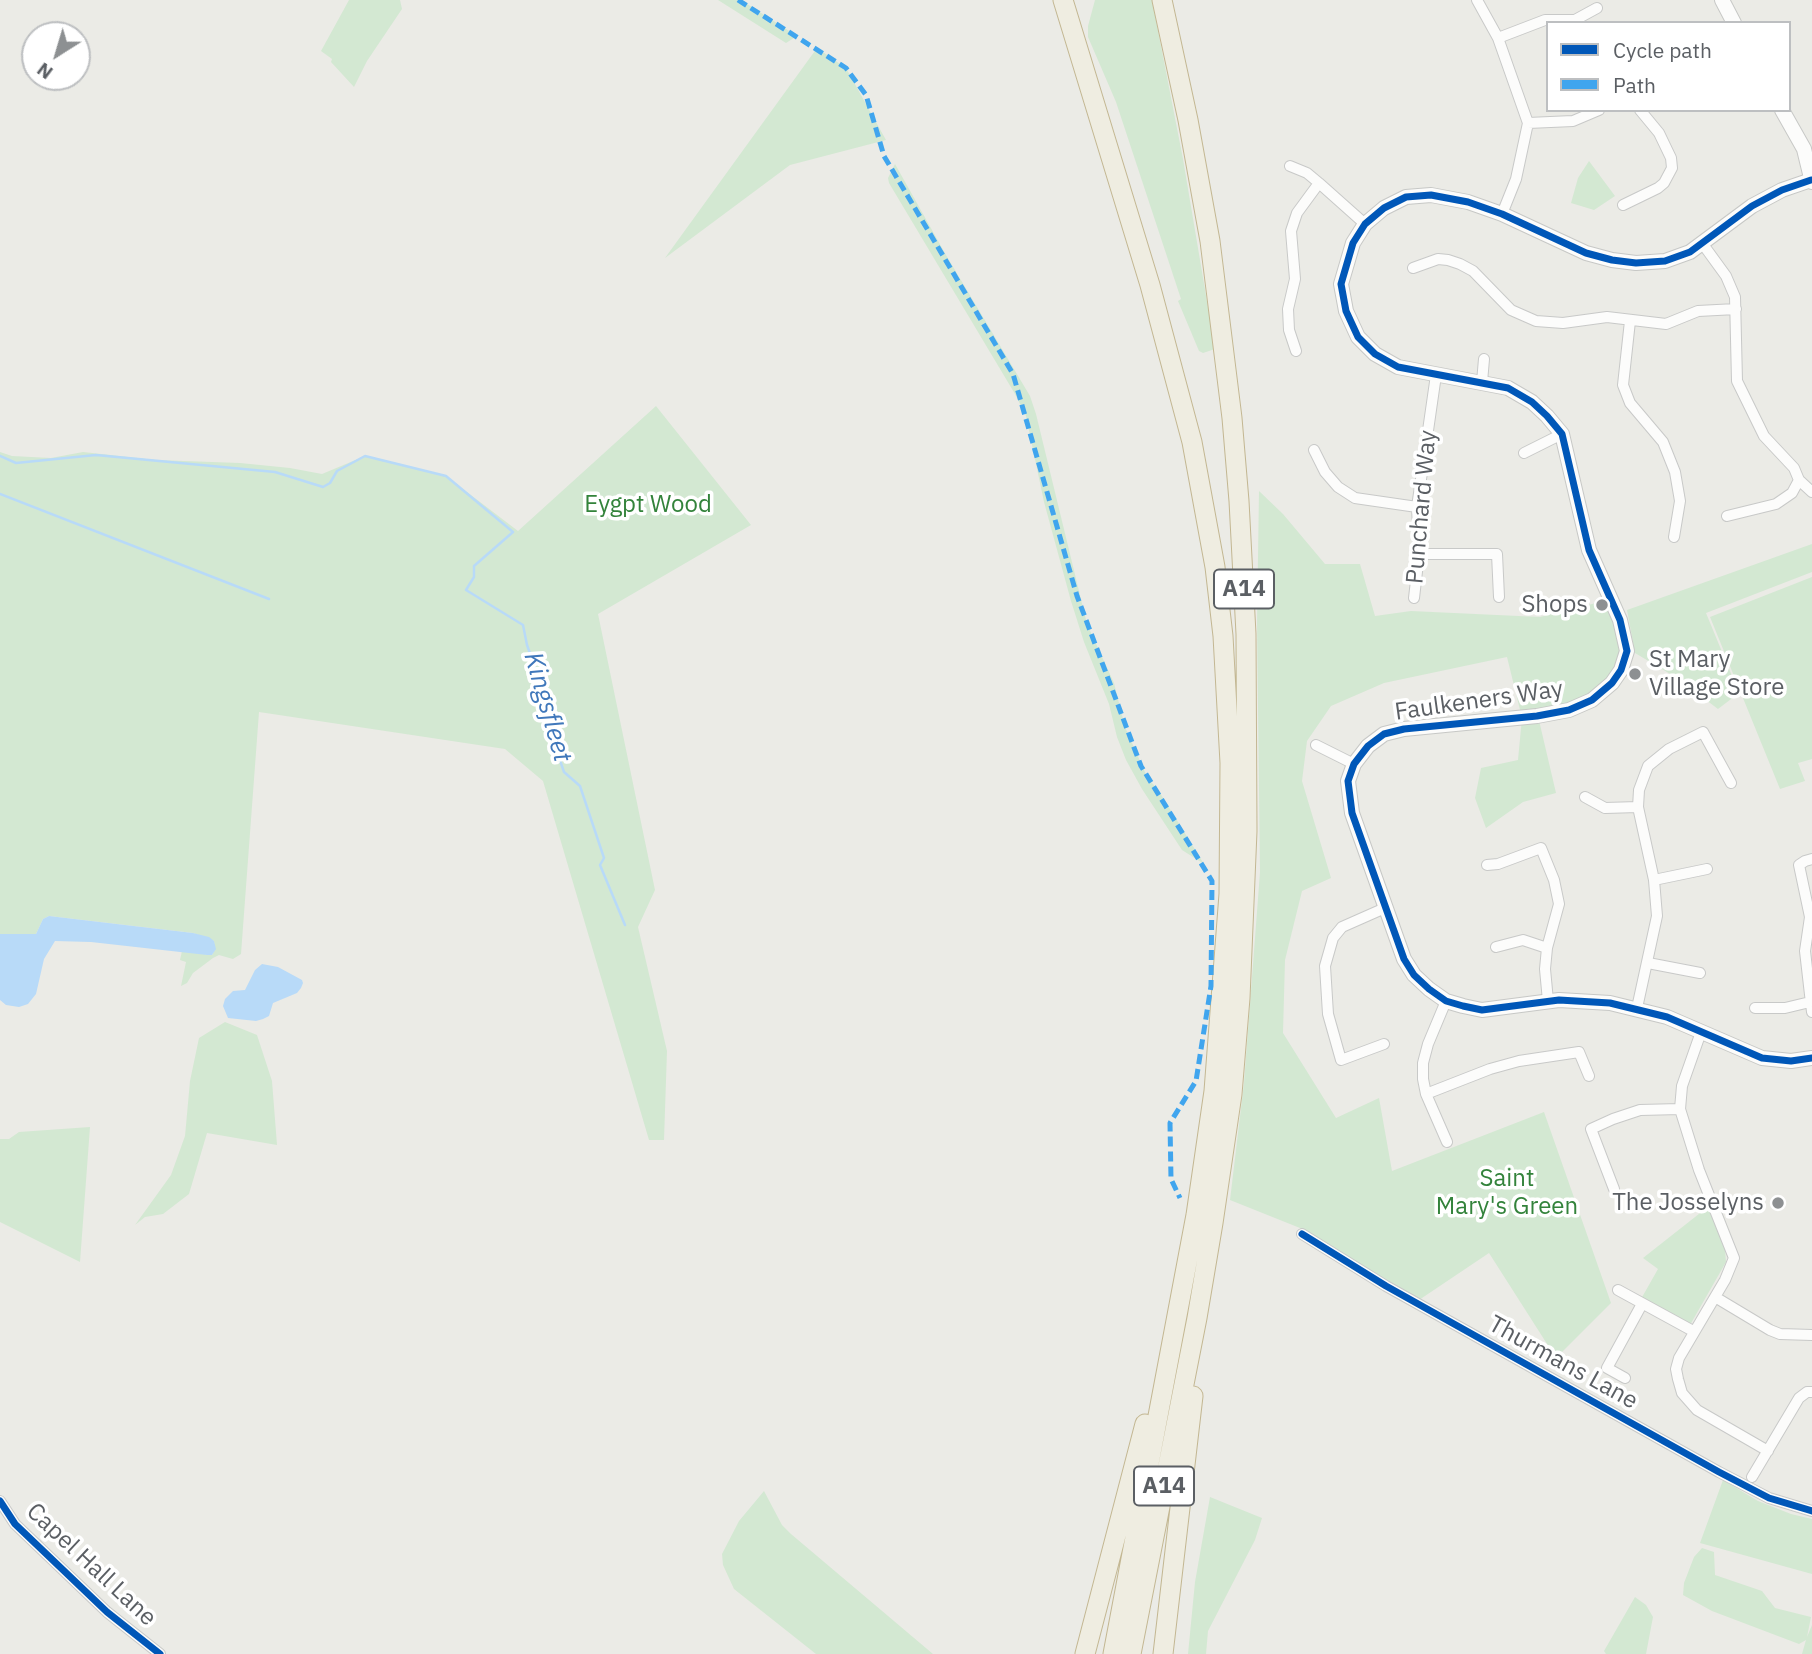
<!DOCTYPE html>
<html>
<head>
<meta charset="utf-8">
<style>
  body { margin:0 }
  #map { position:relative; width:1812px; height:1654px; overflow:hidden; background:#ebebe6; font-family:"IBM Plex Sans",sans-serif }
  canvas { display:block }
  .legend { position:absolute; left:1546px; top:21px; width:245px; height:91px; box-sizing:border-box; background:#fff; border:2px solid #bdbfc1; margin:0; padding:9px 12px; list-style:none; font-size:21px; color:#5b5f64 }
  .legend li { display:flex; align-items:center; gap:14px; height:35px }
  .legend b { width:35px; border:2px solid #bdbfc1 }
  .north { position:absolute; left:21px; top:21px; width:70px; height:70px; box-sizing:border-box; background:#fff; border:2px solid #bdbfc1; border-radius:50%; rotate:217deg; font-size:19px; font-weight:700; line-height:28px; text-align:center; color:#5b5f64 }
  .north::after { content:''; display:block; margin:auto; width:24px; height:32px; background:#8d9092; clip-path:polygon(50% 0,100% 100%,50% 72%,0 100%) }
</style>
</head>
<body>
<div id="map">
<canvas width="1812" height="1654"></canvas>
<ul class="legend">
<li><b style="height:9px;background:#0057b8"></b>Cycle path</li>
<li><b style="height:9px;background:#40a5ee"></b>Path</li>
</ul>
<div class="north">N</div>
</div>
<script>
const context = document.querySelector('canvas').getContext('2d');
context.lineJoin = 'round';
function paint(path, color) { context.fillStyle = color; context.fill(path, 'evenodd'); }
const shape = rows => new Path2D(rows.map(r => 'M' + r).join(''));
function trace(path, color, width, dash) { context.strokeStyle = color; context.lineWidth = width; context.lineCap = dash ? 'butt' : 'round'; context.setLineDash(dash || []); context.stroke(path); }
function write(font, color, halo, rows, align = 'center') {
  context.font = font + ' "IBM Plex Sans",sans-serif'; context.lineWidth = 7; context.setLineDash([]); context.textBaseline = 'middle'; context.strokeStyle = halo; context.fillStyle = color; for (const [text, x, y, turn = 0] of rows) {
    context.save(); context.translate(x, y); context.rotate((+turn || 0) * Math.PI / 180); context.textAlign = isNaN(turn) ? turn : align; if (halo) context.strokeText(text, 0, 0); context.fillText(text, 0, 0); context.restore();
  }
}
const green = shape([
  [349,0,400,0,402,9,367,61,354,87,331,62,332,59,321,51],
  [718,0,741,0,797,36,786,43],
  [1095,0,1152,0,1183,159,1215,349,1203,353,1199,351,1178,301,1181,299,1116,102,1088,37,1088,26],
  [817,48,846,68,886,140,790,165,665,258],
  [1589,161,1615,196,1594,210,1571,203,1578,178],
  [895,164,946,255,1030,396,1036,414,1087,624,1114,683,1125,727,1148,779,1157,788,1204,864,1182,850,1142,789,1126,760,1117,737,1109,704,1084,642,1071,601,1044,502,1026,416,1015,394,889,183,888,178],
  [656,406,751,525,598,614,655,890,638,927,667,1051,664,1140,649,1140,543,781,505,749,259,712,241,954,233,959,219,955,213,958,193,973,187,983,181,986,186,962,180,960,182,951,212,955,215,949,214,941,193,933,49,916,43,919,36,934,0,934,0,452,12,456,51,458,83,452,156,460,240,463,290,468,322,474,365,456,446,476,518,531],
  [1259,491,1283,514,1325,564,1360,564,1375,616,1411,611,1540,617,1600,602,1610,597,1627,651,1603,692,1538,716,1556,793,1523,802,1486,828,1475,798,1481,768,1518,760,1522,718,1507,657,1384,683,1331,706,1307,741,1302,781,1331,878,1302,891,1285,960,1283,1033,1336,1118,1379,1098,1392,1171,1544,1112,1611,1303,1556,1358,1489,1253,1419,1300,1300,1228,1230,1200,1244,1083,1260,872,1257,623],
  [1812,544,1812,572,1706,613,1739,693,1718,709,1677,678,1635,653,1627,610],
  [1812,577,1812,759,1798,763,1805,781,1780,789,1710,617],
  [225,1022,257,1035,272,1081,277,1145,207,1133,189,1194,163,1214,145,1217,135,1225,171,1175,185,1136,190,1081,199,1038],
  [90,1127,80,1262,0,1222,0,1139,9,1139,19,1132],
  [1709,1206,1724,1237,1726,1262,1690,1325,1641,1299,1658,1269,1643,1258],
  [1723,1480,1758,1501,1791,1514,1812,1519,1812,1574,1700,1543],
  [764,1491,782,1525,791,1534,933,1654,816,1654,734,1589,723,1565,722,1554,739,1521],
  [1210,1497,1262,1518,1255,1540,1208,1631,1206,1654,1188,1654,1195,1582],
  [1702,1548,1714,1552,1715,1575,1762,1591,1775,1608,1811,1617,1807,1637,1812,1625,1812,1654,1802,1654,1806,1640,1799,1644,1712,1611,1683,1595,1684,1583,1694,1557],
  [1635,1597,1646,1605,1653,1617,1646,1654,1606,1654,1604,1651]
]);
const water = shape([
  [49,916,193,933,209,937,214,941,216,949,212,955,207,955,91,942,55,941,44,959,36,994,28,1004,19,1007,6,1005,0,1000,0,934,36,934,43,919],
  [262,964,278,967,302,980,303,983,301,988,297,993,273,1003,269,1016,263,1019,256,1021,228,1018,223,1006,225,999,233,991,245,990,255,970]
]);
const stream = shape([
  [0,456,16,463,96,455,275,472,323,487,330,483,337,471,365,456,446,476,513,532,474,566,474,577,466,590,523,625,527,645,556,727,555,746,564,772,580,786,604,858,600,865,625,925],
  [0,494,269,599]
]);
const street = shape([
  [1477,0,1498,38,1528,123,1516,179,1502,214],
  [1498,38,1545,20,1575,20,1597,8],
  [1528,123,1573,121,1599,110],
  [1290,166,1307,173,1319,183],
  [1623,205,1658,188,1664,183,1672,168,1671,158,1659,133,1640,110],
  [1702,243,1726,276,1735,297,1737,381,1764,436,1794,468,1799,480,1792,493,1776,504,1727,516],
  [1413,268,1438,259,1448,260,1460,264,1473,271,1511,310,1536,321,1563,323,1607,317,1666,324,1698,311,1736,309],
  [1630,321,1623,385,1630,403,1663,442,1675,472,1680,501,1674,537],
  [1296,351,1289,330,1288,309,1295,279,1291,231,1297,213,1319,183,1365,224],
  [1482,382,1484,359],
  [1314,450,1325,472,1338,487,1355,498,1417,507],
  [1524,453,1562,434],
  [1799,480,1812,492],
  [1419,554,1497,554,1499,597],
  [1414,598,1419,554,1417,507,1436,375],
  [1316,745,1354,764],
  [1585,797,1605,808,1638,807],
  [1812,859,1805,861,1799,865,1810,917,1805,951,1812,1012],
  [1487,865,1498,864,1541,848,1554,880,1559,904,1547,948,1545,969,1548,1001],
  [1654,880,1707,869],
  [1496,947,1523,940,1547,948],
  [1648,963,1700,973],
  [1446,1001,1428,1044,1423,1063,1423,1079,1426,1094,1447,1142],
  [1637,1008,1657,916,1654,880,1638,807,1639,790,1648,766,1669,749,1703,732,1731,783],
  [1755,1008,1785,1008,1810,1002],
  [1701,1032,1682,1086,1680,1109,1699,1170,1734,1258,1725,1280,1679,1358,1676,1369,1678,1379,1682,1393,1697,1410,1768,1451],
  [1384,1044,1341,1060,1328,1014,1325,966,1333,938,1342,927,1385,908],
  [1426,1094,1490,1069,1519,1061,1579,1052,1589,1076],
  [1614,1189,1591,1129,1613,1119,1640,1110,1680,1109],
  [1302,1234,1386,1286,1719,1472,1769,1498,1812,1511],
  [1618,1290,1693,1331],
  [1715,1297,1770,1330,1780,1334,1812,1335],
  [1625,1378,1607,1368,1642,1304],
  [1752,1477,1799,1398,1807,1392,1812,1392],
  [0,1501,15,1524,107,1612,160,1654]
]);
const secondary = shape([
  [1722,0,1734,23],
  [1782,110,1804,149,1812,182],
  [1811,180,1782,190,1752,206,1690,252,1665,261,1636,263,1612,260,1586,253,1502,214,1468,202,1431,195,1406,197,1384,208,1365,224,1353,243,1341,284,1346,311,1358,337,1375,354,1398,367,1508,388,1532,402,1547,416,1562,434,1589,550,1620,620,1627,651,1621,670,1612,683,1592,700,1569,710,1537,716,1404,729,1384,734,1368,746,1354,764,1348,781,1352,813,1404,959,1414,975,1429,989,1446,1001,1463,1006,1482,1010,1559,1000,1610,1003,1667,1017,1762,1058,1791,1061,1812,1058]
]);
const highway = shape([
  [1063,0,1150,285,1192,442,1215,567,1223,636,1230,763,1229,894,1214,1091,1196,1215,1113,1654],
  [1085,1654,1145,1424],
  [1131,1654,1197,1318,1213,1223,1232,1094,1240,998,1247,831,1246,634,1239,501,1232,418,1210,241,1188,120,1162,0],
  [1163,1654,1193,1396]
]);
const quiet = shape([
  [738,0,846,68,866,95,884,156,1013,374,1077,596,1141,766,1212,881,1211,986,1196,1081,1170,1123,1171,1179,1180,1198]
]);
const cycleway = shape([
  [1811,180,1782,190,1752,206,1690,252,1665,261,1636,263,1612,260,1586,253,1502,214,1468,202,1431,195,1406,197,1384,208,1365,224,1353,243,1341,284,1346,311,1358,337,1375,354,1398,367,1508,388,1532,402,1547,416,1562,434,1589,550,1620,620,1627,651,1621,670,1612,683,1592,700,1569,710,1537,716,1404,729,1384,734,1368,746,1354,764,1348,781,1352,813,1404,959,1414,975,1429,989,1446,1001,1463,1006,1482,1010,1559,1000,1610,1003,1667,1017,1762,1058,1791,1061,1812,1058],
  [1302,1234,1386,1286,1719,1472,1769,1498,1812,1511],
  [0,1501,15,1524,107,1612,160,1654]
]);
const markers = [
  [1602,605,7,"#8d9092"],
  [1635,674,7,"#8d9092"],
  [1778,1203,7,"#8d9092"]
];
const shields = [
  [1244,589,60],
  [1164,1486,60]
];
const shieldNames = [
  ["A14",1244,589],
  ["A14",1164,1486]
];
const parkNames = [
  ["Eygpt Wood",648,505],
  ["Saint",1507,1179],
  ["Mary's Green",1507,1207]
];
const streetNames = [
  ["Punchard Way",1422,507,-85],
  ["Faulkeners Way",1479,701,-8],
  ["Thurmans Lane",1563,1363,29],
  ["Capel Hall Lane",91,1565,43]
];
const poiNames = [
  ["Shops",1588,605],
  ["St Mary",1649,660,"left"],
  ["Village Store",1649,688,"left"],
  ["The Josselyns",1764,1203]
];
const waterNames = [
  ["Kingsfleet",547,707,74]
];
paint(green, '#d3e8d2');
paint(water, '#b8daf8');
trace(stream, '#b8daf8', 2.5);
trace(street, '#c8c9c8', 12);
trace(secondary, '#c7c8c6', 16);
trace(highway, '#c3b792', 21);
trace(street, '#fcfcfb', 10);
trace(secondary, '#fcfcfb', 14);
trace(highway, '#efede1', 19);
trace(quiet, '#40a5ee', 5, [10, 5]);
trace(cycleway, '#0057b8', 7);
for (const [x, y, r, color] of markers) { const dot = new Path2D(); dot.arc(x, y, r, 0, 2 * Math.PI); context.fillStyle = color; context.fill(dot); trace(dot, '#fff', 2.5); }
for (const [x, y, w] of shields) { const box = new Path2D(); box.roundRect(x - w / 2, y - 19.5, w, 39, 5); context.fillStyle = '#fff'; context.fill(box); trace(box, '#5b5f64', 2); }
write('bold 23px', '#5b5f64', null, shieldNames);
write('24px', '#33833b', '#fff', parkNames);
write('24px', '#5b5f64', '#fff', streetNames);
write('24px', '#5b5f64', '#fff', poiNames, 'right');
write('italic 26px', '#4078bb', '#fff', waterNames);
</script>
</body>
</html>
